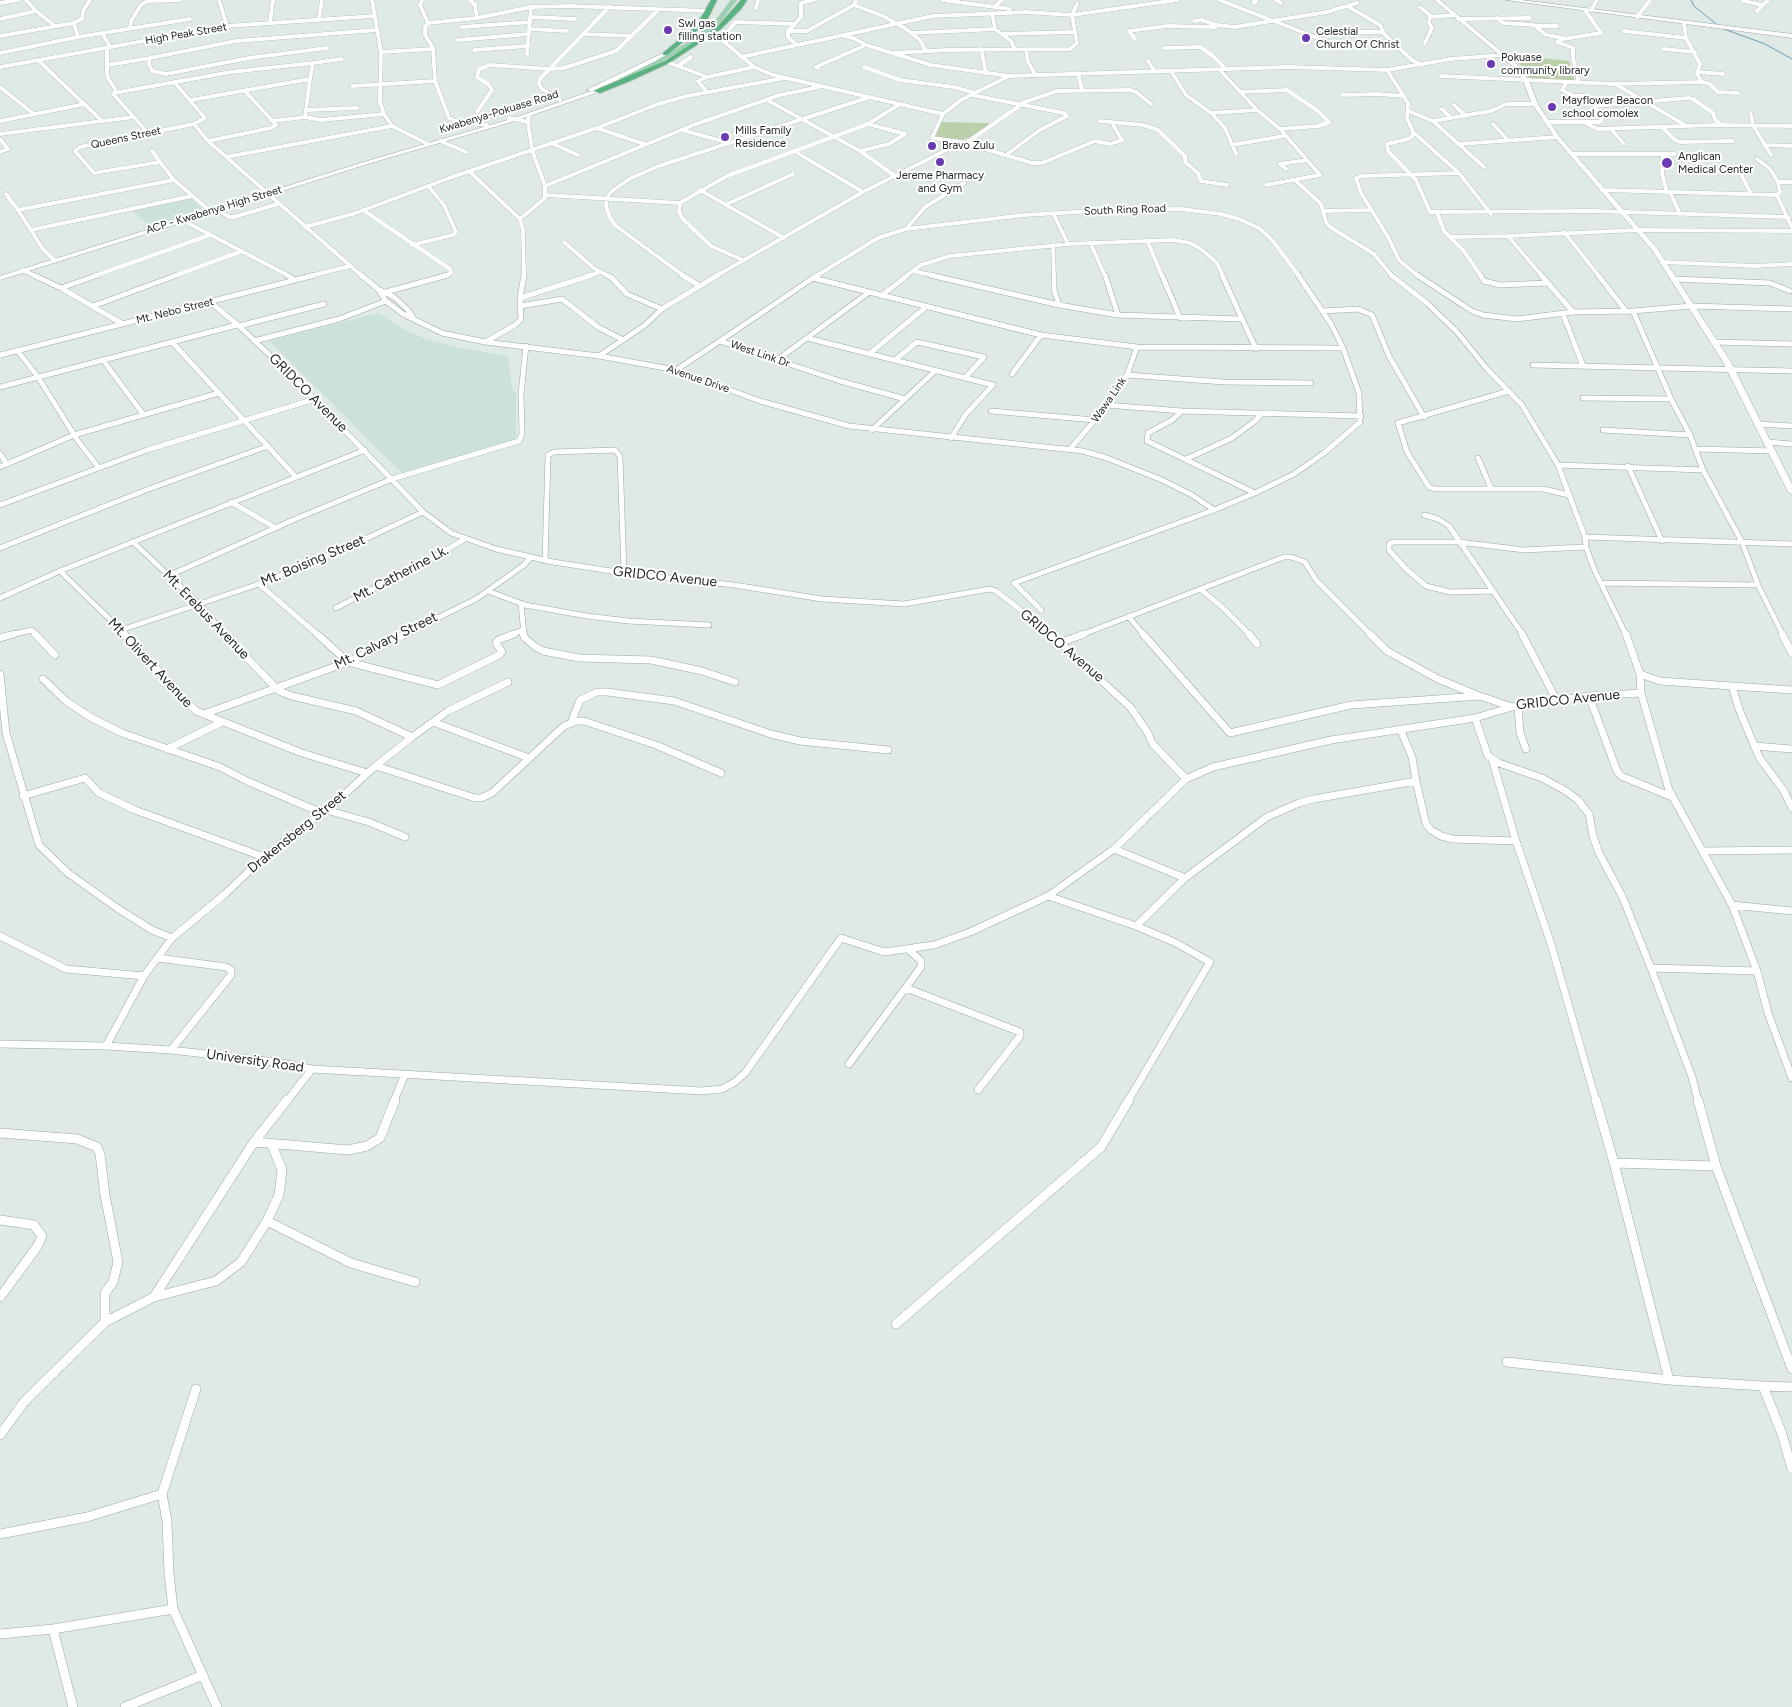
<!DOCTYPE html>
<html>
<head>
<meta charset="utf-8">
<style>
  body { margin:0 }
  canvas { display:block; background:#dfeae7 }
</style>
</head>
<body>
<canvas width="1792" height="1707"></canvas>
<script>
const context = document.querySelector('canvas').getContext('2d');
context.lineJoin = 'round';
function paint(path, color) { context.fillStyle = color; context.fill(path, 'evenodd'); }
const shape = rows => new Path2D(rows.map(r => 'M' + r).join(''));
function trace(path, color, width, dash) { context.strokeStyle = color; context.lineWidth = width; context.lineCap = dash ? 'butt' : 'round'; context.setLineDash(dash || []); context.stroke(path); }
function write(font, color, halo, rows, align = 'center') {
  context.font = font + ' Figtree,sans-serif'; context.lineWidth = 4; context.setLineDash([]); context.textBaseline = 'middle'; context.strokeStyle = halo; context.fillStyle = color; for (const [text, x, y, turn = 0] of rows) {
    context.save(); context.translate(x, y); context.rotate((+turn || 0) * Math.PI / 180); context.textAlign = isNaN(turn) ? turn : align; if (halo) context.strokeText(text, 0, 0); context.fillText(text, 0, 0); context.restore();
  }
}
const built = shape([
  [190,197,204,211,151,227,132,211],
  [378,313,407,331,426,339,455,347,508,356,512,389,516,392,516,440,402,473,269,341]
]);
const green = shape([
  [1540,58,1569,61,1574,80,1531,80,1517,60],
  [941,122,985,123,991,124,975,136,961,140,934,137]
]);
const stream = shape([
  [1691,0,1694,6,1721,28,1765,44,1792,59]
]);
const streetFar3 = shape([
  [26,0,36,11],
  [219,0,227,26],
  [372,0,381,52,380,102,384,114,392,126,428,144],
  [422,0,420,5,428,23,425,27,425,35,433,48,435,81,449,118,458,122,487,125],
  [470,0,475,5,477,18],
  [943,0,1010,9],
  [1219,0,1328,42],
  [1254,0,1256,1,1254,3],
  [1276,0,1281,3],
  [147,1,180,0],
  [1743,1,1763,5],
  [0,3,18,0],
  [854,5,883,16,906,29,920,40,926,51],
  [1347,6,1380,25,1384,34,1412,60,1421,65],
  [994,7,1002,0],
  [1420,7,1431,16],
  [756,8,758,0],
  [1591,10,1597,0],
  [1757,11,1768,0],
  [1025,12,1072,15,1177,0],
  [992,13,995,29,1011,41,1015,50],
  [531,17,575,19],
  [1637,17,1650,0],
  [1497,18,1503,23,1534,25,1546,35,1563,38],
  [0,19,36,11,55,26],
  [319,19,322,0],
  [1458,19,1530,18],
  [1194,21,1202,20,1217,25,1235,27,1327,12,1357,3],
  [270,22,273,0],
  [428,23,477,18,531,7],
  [1684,23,1686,38,1700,64,1697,74,1702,82],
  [795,24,801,17,801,3,814,0],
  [1536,26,1557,26],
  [462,27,531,22],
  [130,28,131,21,141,5,149,0],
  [531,29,567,31],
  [788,31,807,31,854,5,856,0],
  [1624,31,1686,38],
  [102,33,109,45,107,49,107,72,108,78,115,89,114,95,148,133],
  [912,33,995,29],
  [583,34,632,36],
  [1002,34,1075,32],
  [1344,34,1351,32,1383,32],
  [0,36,74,23],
  [844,36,853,38,866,45,931,65,1009,76],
  [78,37,74,23,82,19,83,11,90,0],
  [1135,39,1129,31,1167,26,1216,27],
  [458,40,529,34],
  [1425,43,1432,28,1429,23,1430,17,1454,15],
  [797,45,788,37,788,31,795,24,735,22,722,40,754,67,773,75,943,114],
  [327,48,249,58,166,74,152,71,149,64,150,58,236,41,377,30],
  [1164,48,1200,47,1213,56,1226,69],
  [981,49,986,73],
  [1663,49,1695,52],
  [474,50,528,46],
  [1026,50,1028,62,1035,74],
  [381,52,433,49],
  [0,53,78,37,190,19],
  [893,53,947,50,1070,49,1077,43,1072,15,1077,4],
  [527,54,531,7,569,6,709,11],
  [741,57,933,16,1028,12],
  [38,60,102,121],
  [1148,61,1155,72],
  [667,62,707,77,754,67],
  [108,65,150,58],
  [678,66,691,57],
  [0,67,227,26,374,16],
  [864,67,900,80,953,87,976,93],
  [818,68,816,67,866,45],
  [1220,70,1257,110,1280,129,1320,175,1266,185],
  [1387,70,1408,103,1407,118,1413,132,1412,137,1408,139,1387,144,1388,151,1416,180,1430,212,1592,211,1788,217],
  [1171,71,1186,95,1211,113,1225,128,1236,154],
  [1698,72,1723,74],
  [1078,73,1082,90],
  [1441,76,1614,84,1702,82,1710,84,1718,92,1738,93],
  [707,77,698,81,707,92],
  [1567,82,1562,90,1573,96,1585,96],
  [175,83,205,118,194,124,208,141,362,276],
  [1579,83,1573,58,1573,48,1557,42,1563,39,1601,33,1585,10],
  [1615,84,1685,125],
  [352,86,435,81],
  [0,87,34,114],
  [1241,92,1287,90,1318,111,1329,122,1318,126,1280,129],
  [114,93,231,72,313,63],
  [972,95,1064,113,1067,116,1040,130,1006,155],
  [1342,95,1377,94,1404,96],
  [191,100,310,79,313,63,342,59],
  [560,100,542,89,539,84,540,79,609,7],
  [767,100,860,151,895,176],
  [1454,105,1466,116],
  [1442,109,1451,118],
  [307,110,357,108],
  [1408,111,1433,121,1484,167],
  [477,112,492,90,489,85,477,77,479,69,490,65,550,69,564,68,616,51,659,9],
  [1211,113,1257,110],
  [1751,114,1753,125,1771,155],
  [305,117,321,120,384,114],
  [509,118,528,122],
  [0,121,85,104],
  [273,121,305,117,310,79],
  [1100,121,1143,125,1158,130,1185,156,1185,162,1198,173,1201,181,1227,185],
  [1433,121,1491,111,1507,104,1535,104],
  [1547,122,1599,122,1602,120,1595,106,1688,98,1693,99,1713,113,1715,119,1721,125],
  [1584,122,1597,129,1716,125,1792,126],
  [194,124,80,147,75,151,94,173,160,162,174,180,210,211],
  [1493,124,1507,139],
  [1662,127,1675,140,1680,142,1733,141],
  [597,128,644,144],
  [1611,129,1624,144],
  [682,130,729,143],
  [1413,132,1459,173,1362,176,1356,178,1361,193,1388,237,1399,260,1418,276],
  [0,134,134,117],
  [0,139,8,149,0,152],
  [208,141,271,128,276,125,245,91],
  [440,141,466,152],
  [551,143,578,155],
  [965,143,1032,163,1042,163,1095,141,1110,144,1122,140,1112,123],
  [966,143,1025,102,1057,91,1130,90,1136,92,1151,104],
  [1459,144,1557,137],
  [1232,145,1284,136],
  [1764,145,1792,146],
  [152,151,160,162],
  [794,151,863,192],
  [860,151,889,144,905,134,868,124],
  [1572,154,1675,154],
  [1663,155,1662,174,1667,192],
  [226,157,392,126],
  [1757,159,1770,169,1778,182,1780,192,1777,195],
  [1737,166,1751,194],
  [1286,169,1280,164,1307,160],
  [469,171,520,219,523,230,524,276],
  [1459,173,1491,214],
  [174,180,18,210,31,230,192,196],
  [1295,180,1321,204,1326,222,1330,227,1374,254,1392,276],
  [1778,182,1792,182],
  [545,186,696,124,780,95,819,87],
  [700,190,784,238],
  [1602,190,1777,195,1792,228],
  [1670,192,1680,214],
  [6,194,18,210],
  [545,195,680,203],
  [727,204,793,174],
  [216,209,229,217,234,217,278,204],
  [363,210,450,269,451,273,445,276],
  [1323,211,1371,210],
  [1053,213,1068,244],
  [1438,215,1444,231,1463,250,1481,276],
  [520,219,545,198,545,186,532,150,528,122,529,115],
  [182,220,289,276],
  [305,227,356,213,452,177,597,128,658,104,687,96,785,78],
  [906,229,925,207,964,183],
  [31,230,42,248,54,260],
  [1564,232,1599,276],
  [1451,237,1508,236],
  [1147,240,1162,276],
  [564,242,595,269,609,276],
  [1090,242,1105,276],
  [412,245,453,235,456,232,444,205,428,186],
  [1053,245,1054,276],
  [743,260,711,246,683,219,679,212,680,203,727,176,868,124,900,104],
  [1662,262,1755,266,1792,264],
  [22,270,36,276],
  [913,271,936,276],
  [94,276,210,235],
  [174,276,242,251],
  [310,276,350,266],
  [588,276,601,272],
  [684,276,616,226,610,218,606,206,607,198,611,192,629,179,659,166,870,97],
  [716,276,863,192,962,142,932,138,943,114,961,100,1009,76,1288,67,1387,70,1451,59,1503,55],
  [816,276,878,238,906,229,1025,215,1110,210,1181,209,1221,214,1239,219,1259,228,1272,240,1299,276],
  [906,276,921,265,950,256,1068,244,1173,240,1190,243,1201,249,1217,263,1223,276],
  [1542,276,1508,236,1639,230,1792,231]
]);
const streetFar2 = shape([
  [33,275,61,288,123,324],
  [287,275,295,280],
  [361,275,378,289,394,297,407,309,414,319],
  [606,275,612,278,627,294,662,309],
  [682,275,700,286],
  [930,275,1059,305,1118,315,1241,319],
  [1054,275,1054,290,1059,305],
  [1105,275,1118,315],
  [1162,275,1180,318],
  [1222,275,1256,349],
  [1391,275,1428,304,1457,332,1487,369,1522,405,1558,465],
  [1417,275,1472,311,1483,315,1517,319,1573,312,1633,311,1691,306,1792,309],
  [1480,275,1484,281,1500,285,1547,283],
  [1541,275,1573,312],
  [1598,275,1626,311],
  [813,278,818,275],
  [1674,279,1770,283,1790,291],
  [61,288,98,275],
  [378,289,386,301,403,314,442,333,485,342,599,356,676,370,760,401,849,426,1083,451,1107,458,1162,480,1192,495,1214,510],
  [386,292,448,275],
  [881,296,908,275],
  [520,298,592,275],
  [210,302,239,326,294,378,423,512,451,533,496,549,553,562,624,573,734,585,822,599,904,604,990,589,996,591,1053,635],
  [93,306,177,275],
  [520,306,562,299,598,327,623,340],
  [1323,311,1358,309,1372,315,1389,356,1424,417],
  [1563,314,1583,366],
  [239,326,324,304],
  [807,338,993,385,966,414,951,438],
  [254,341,339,319,386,301],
  [172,342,295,476],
  [485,342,515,325,521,319,520,298,524,275],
  [1714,342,1792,344],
  [17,350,38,377,78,441,99,468],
  [869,354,926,307],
  [0,355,315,275],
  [599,356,645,325,662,309,718,275],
  [103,360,143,414],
  [777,360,868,293],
  [895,360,917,342,984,357,965,378],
  [1533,365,1792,371],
  [676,370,720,341],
  [1012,374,1041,335],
  [1127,375,1224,382,1311,383],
  [0,387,237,325],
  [1509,391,1398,423,1407,452,1429,487,1435,489,1543,489,1569,495],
  [1583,398,1671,399],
  [905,399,840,381,720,341,813,278,1041,335,1137,347,1343,348],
  [1106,405,1182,411,1361,416],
  [991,411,1095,420],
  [1182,411,1172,420,1148,433,1147,441,1255,493],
  [1758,424,1792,426],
  [872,430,935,371],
  [1603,430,1690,435],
  [1768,442,1792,444],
  [1071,448,1095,420,1127,375,1137,347],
  [1696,449,1772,451],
  [0,454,7,464],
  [1478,458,1491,488],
  [1186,459,1232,438,1255,421,1262,413],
  [1628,466,1662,541],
  [0,467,74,435,219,393],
  [231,502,276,528],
  [0,505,147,450,315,399],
  [1424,515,1438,519,1449,526,1523,635],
  [1585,537,1558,465,1703,470],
  [133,542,200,605,225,635],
  [0,548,146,490,268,446],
  [545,561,548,455,554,452,615,450,620,456,624,573],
  [60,571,126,635],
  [168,576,293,520,392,479,519,441,522,434,521,394,526,346],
  [1601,583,1758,585,1742,542,1703,470,1690,435,1671,399,1633,311],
  [259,584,318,635],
  [1758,585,1783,635],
  [1200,589,1221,606,1250,635],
  [488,591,525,605,587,616,628,621,709,625],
  [1492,591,1450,592,1426,586,1406,569,1389,550,1389,544,1393,542,1459,542,1524,550,1586,547],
  [0,598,60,571,365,450],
  [521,603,524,635],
  [336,608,429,560,465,539],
  [1041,610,1014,583,1214,510,1255,493,1294,474,1324,453,1360,422,1359,393,1343,348,1331,324,1298,275],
  [1129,617,1144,635],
  [121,630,259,584,348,547,423,512],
  [10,635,32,630,36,635],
  [403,635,476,599,524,565,530,558],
  [511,635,522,630],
  [1081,635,1284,557,1291,557,1305,562,1316,580,1371,635],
  [1626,635,1594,569,1586,547,1585,537,1792,544]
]);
const streetFar1 = shape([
  [35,634,55,655],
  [124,634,196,711,302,753,367,773],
  [224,634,279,691,292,696,356,711,412,737],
  [317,634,348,662,438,685,499,655,502,652,496,643,498,640,514,634],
  [523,634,525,638,534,646,543,651,579,658,651,660,702,671,735,682],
  [1051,634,1131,708,1148,733,1152,743,1186,779],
  [1143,634,1230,733,1351,705,1480,696,1512,707,1589,696,1641,693],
  [1249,634,1257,644],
  [1370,634,1387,651,1438,679,1477,695],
  [1522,634,1557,701],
  [1626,634,1640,674,1641,693,1669,790,1732,905,1757,971,1768,1013,1792,1078],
  [1782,634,1792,653],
  [0,638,14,634],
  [1062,642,1084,634],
  [0,674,6,733,39,845,68,873,117,908,152,930,172,938],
  [1640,674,1660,681,1732,686],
  [43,679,66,701,90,717,122,733,220,767,247,781,322,813],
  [1792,690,1732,686,1739,709,1759,757,1784,791,1792,808],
  [1589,696,1617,771,1621,776,1672,797],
  [1512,707,1475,718,1488,756,1499,763,1542,778,1566,791,1578,800,1589,814,1593,836,1599,853,1623,898,1651,968,1757,971],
  [1518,707,1520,733,1526,749],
  [204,714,348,662,406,634],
  [433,722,529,758],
  [571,723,580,700,597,692,607,692,674,701,771,734,800,741,888,750],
  [1754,746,1792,749],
  [167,749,222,722],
  [1492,759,1516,841,1551,944,1596,1101],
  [376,766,475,798,481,798,492,793,564,726,577,721,584,721,656,745,721,773],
  [1416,781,1426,824,1431,830,1441,836,1453,839,1516,841],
  [23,796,85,778,99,793,135,810,264,857],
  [326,810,369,822,405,837],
  [1114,849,1185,878],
  [1704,851,1792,850],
  [1048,896,1136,926,1174,942,1210,962,1128,1101],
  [1732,905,1792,911],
  [1136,926,1185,878,1267,817,1299,803,1314,799,1416,781,1412,757,1401,731],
  [0,936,66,969,144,976],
  [158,958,226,967,231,970,231,975,171,1050],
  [1651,968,1692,1077,1698,1101],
  [906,988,1020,1032,1020,1036,978,1090],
  [0,1044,106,1046,171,1050,276,1062,312,1069,702,1091,722,1089,735,1082,745,1073,841,938,884,952,934,945,970,932,1048,896,1114,849,1186,779,1213,767,1331,740,1475,718],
  [106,1046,144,976,172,938,225,894,264,857,335,803,372,769,412,737,448,711,508,682],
  [849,1064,921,967,921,961,909,950],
  [287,1101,312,1069],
  [394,1101,405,1074]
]);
const street = shape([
  [1596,1100,1614,1163],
  [1698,1100,1716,1166,1792,1369],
  [0,1133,77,1139,97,1147,100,1154,105,1195,118,1262,113,1282,105,1293,105,1322],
  [254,1142,348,1150,367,1146,380,1138,395,1100],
  [1716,1166,1614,1163,1669,1380,1763,1386],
  [0,1220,34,1225,42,1236,37,1247,0,1297],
  [267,1221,351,1263,415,1282],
  [154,1297,254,1142,287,1100],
  [896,1324,1101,1147,1129,1100],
  [1507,1362,1669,1380],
  [1792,1387,1763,1386,1782,1434,1792,1469],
  [0,1435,24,1402,105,1322,154,1297,216,1281,241,1262,267,1221,279,1195,282,1170,272,1145],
  [0,1534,87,1517,162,1494],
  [173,1609,217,1707],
  [53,1629,73,1707],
  [0,1634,53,1629,173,1609,169,1573,167,1521,162,1494,196,1389],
  [125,1707,203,1675]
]);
const secondary = shape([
  [1434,0,1440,0,1520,67,1529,81,1538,104,1559,136,1657,248,1731,362,1792,484,1792,494,1788,492,1723,362,1652,250,1555,138,1532,104,1523,81,1516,69,1434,0],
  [1506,0,1521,0,1792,34,1792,38,1506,0],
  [665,52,668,54,667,55,624,77,592,91,597,89,599,90,599,92,515,121,371,163,0,280,0,276,367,161,511,119,591,91,586,90,665,52]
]);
const primary = shape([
  [731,0,737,0,720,22,694,43,656,65,623,81,619,81,619,79,652,63,690,41,716,20,731,0]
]);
const highway = shape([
  [711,0,717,0,707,20,700,28,667,55,663,55,663,53,696,26,711,0],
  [741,0,747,0,741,9,721,29,669,63,630,81,600,93,593,91,665,61,717,27,741,0]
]);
const markers = [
  [668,30,5,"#6a3ab2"],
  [1306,38,5,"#6a3ab2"],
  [1491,64,5,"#6a3ab2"],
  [1552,107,5,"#6a3ab2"],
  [725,137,5,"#6a3ab2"],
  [932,146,5,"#6a3ab2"],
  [940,162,5,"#6a3ab2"],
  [1667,163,6,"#6a3ab2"]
];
const farPoinames = [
  ["Swl gas",678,24],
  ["filling station",678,37],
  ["Celestial",1316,32],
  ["Church Of Christ",1316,45],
  ["Pokuase",1501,58],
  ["community library",1501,71],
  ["Mayflower Beacon",1562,101],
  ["school comolex",1562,114],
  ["Mills Family",735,131],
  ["Residence",735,144],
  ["Bravo Zulu",942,146],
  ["Anglican",1678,157],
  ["Medical Center",1678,170],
  ["Jereme Pharmacy",940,176,"center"],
  ["and Gym",940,189,"center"]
];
const farStreetnames = [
  ["High Peak Street",186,34,-10],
  ["Kwabenya-Pokuase Road",499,112,-17],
  ["Queens Street",126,138,-12],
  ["ACP - Kwabenya High Street",214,210,-17],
  ["South Ring Road",1125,210,-2],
  ["Mt. Nebo Street",175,311,-14],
  ["West Link Dr",760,354,19],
  ["Avenue Drive",698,379,19],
  ["Wawa Link",1109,400,-55]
];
const streetNames = [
  ["GRIDCO Avenue",308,393,45],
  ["Mt. Boising Street",313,561,-23],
  ["Mt. Catherine Lk.",401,574,-28],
  ["GRIDCO Avenue",665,577,6],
  ["Mt. Erebus Avenue",206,615,46],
  ["Mt. Calvary Street",386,641,-26],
  ["GRIDCO Avenue",1062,646,40],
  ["Mt. Olivert Avenue",150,663,47],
  ["GRIDCO Avenue",1568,700,-6],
  ["Drakensberg Street",297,832,-39],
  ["University Road",255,1061,8]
];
paint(built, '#cde1dc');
paint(green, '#b9d0ab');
trace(stream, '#6b9baf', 1);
trace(streetFar3, '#9ca7a4', 4.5);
trace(streetFar2, '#9ca7a4', 6);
trace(streetFar1, '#9ca7a4', 8);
trace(street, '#9ca7a4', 10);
trace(secondary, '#9ca7a4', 1);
trace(primary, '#c6c7c7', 1);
trace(highway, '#c6c7c7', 2);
trace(streetFar3, '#fff', 4);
trace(streetFar2, '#fff', 5);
trace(streetFar1, '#fff', 7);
trace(street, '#fff', 9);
paint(secondary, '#fff');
paint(primary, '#9bd1b3');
paint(highway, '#58b380');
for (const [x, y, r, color] of markers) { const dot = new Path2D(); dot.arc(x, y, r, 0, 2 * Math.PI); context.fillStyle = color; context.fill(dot); trace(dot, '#fff', 2); }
write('11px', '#242828', '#fff', farPoinames, 'left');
write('11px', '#242828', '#fff', farStreetnames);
write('14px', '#242828', '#fff', streetNames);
</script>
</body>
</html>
